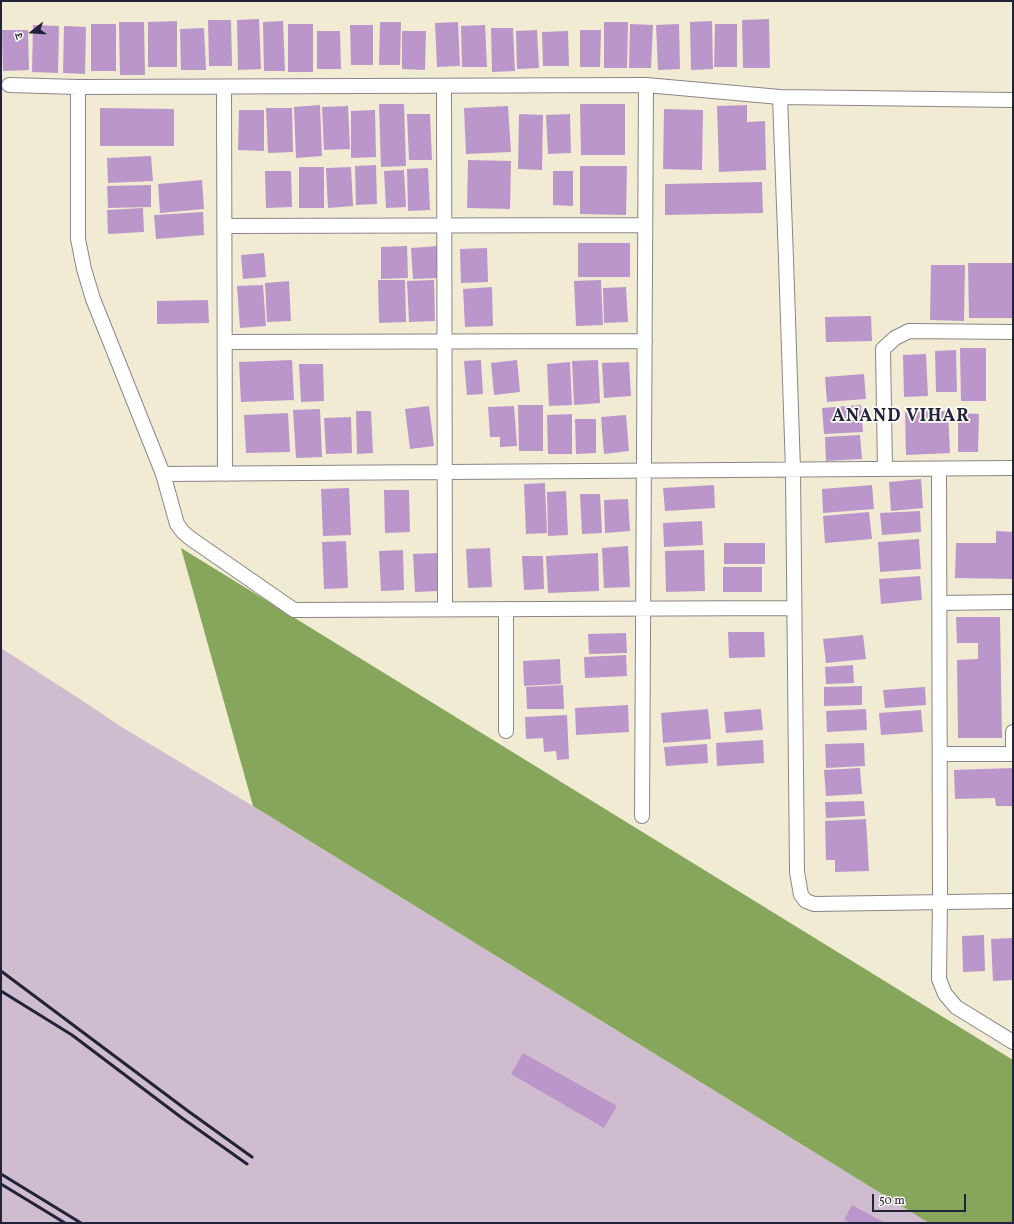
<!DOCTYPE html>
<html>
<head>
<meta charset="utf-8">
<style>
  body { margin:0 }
  #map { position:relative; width:1014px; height:1224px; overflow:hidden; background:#f2ebd3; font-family:Vollkorn,"Noto Serif Devanagari",serif }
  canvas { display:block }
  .frame { position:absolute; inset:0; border:2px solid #22223b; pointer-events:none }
  .north { position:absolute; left:12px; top:12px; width:40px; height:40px; -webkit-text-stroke:3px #fdfcf7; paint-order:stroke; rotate:253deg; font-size:11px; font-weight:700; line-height:16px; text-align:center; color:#22223b }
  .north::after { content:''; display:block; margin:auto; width:14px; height:18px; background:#22223b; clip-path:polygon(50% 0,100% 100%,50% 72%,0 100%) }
  .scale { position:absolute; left:872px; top:1194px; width:94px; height:18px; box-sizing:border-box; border:2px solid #22223b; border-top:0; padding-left:5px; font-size:12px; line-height:14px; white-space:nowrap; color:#22223b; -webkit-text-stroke:3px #fdfcf7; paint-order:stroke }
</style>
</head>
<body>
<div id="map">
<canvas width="1014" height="1224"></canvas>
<div class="frame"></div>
<div class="north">उ</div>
<div class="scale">50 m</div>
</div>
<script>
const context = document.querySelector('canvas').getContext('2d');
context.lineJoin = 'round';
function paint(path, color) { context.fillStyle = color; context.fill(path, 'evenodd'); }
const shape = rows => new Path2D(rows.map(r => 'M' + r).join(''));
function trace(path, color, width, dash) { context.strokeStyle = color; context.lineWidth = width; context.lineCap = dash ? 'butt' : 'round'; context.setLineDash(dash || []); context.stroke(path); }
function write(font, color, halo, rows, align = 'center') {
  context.font = font + ' Vollkorn,serif'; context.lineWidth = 3.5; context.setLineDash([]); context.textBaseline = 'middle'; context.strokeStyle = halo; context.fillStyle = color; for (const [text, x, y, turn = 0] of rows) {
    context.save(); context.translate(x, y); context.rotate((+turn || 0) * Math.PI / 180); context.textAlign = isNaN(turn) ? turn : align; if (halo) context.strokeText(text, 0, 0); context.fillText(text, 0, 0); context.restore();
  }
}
const industrial = shape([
  [1,648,92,707,120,726,253,806,929,1223,1,1223]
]);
const forest = shape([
  [181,548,1013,1060,1013,1223,929,1223,253,806]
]);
const building = shape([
  [259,19,261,69,238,70,237,20],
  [769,19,770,68,743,68,742,20],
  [208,20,231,20,232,66,209,66],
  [177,21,177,67,148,67,148,22],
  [283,21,285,71,264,71,263,22],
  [712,21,713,69,691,70,690,22],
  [119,22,144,22,145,75,120,75],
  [380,22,401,22,400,65,379,65],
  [458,22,460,66,437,67,435,23],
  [604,22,628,22,627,68,604,68],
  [91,24,116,24,116,71,91,71],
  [288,24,313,24,313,72,288,72],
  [630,24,653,25,651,68,629,68],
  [679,24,680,69,658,70,656,25],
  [715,24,737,24,737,67,714,67],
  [33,25,59,26,58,73,32,72],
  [350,25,373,25,373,65,351,65],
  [485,25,487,67,462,67,461,26],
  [64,26,86,27,85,74,63,73],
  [204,28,206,70,181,70,180,29],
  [491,28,513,28,515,71,492,72],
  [2,30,28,30,29,70,3,71],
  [537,30,539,68,517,69,516,31],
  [580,30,601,30,600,67,580,67],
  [317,31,340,31,341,69,317,69],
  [402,31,426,31,425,70,402,69],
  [568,31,569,66,543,66,542,32],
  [379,104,404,104,406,166,381,167],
  [580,104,625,104,625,155,581,155],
  [320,105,322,156,296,158,294,107],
  [747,105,747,122,765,121,766,170,719,172,717,106],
  [348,106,350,149,324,150,322,107],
  [508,106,511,152,466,154,464,108],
  [100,108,174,109,174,146,100,146],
  [266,108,292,108,293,152,268,153],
  [664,109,703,110,702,170,663,169],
  [239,110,264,110,264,151,238,150],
  [375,110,376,157,351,158,351,111],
  [407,114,430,114,432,160,409,160],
  [519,114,543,115,542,170,518,169],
  [570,114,571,153,548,154,546,115],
  [151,156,153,181,108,183,107,158],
  [468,160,511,161,510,209,467,208],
  [376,165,377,204,356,205,355,166],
  [580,166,627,166,626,215,580,214],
  [299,167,324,167,324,208,299,208],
  [351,167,353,206,328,208,326,168],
  [428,168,430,210,408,211,407,169],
  [404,170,406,207,386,208,384,171],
  [265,171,291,171,292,207,266,208],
  [553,171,573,171,573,206,553,205],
  [202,180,204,209,160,213,158,184],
  [762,182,763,213,665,215,665,184],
  [151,185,151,207,108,208,107,186],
  [143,208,144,232,108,234,107,210],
  [203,212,204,235,156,239,154,215],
  [578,243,630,243,630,277,578,277],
  [407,246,408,278,381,279,381,247],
  [438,246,440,278,413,279,411,248],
  [487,248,488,282,461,283,460,249],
  [264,253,266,277,243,279,241,255],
  [968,263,1013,263,1013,318,969,318],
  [931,265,965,265,964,321,930,320],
  [378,280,405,280,406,322,379,323],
  [434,280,435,321,409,322,407,281],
  [601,280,603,325,576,326,574,281],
  [289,281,291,321,267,322,265,283],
  [263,285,266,326,240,328,237,286],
  [492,287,493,326,465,327,463,289],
  [626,287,628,322,604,323,603,288],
  [208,300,209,323,157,324,157,301],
  [871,316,872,341,826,342,825,317],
  [960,348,986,348,986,401,961,401],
  [956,350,957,392,936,392,935,351],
  [926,354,928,396,904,397,903,355],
  [292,360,294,400,241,402,239,362],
  [481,360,483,394,467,395,464,361],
  [517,360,520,392,494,395,491,363],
  [598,360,600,403,574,405,572,361],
  [570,362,572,405,549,406,547,364],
  [629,362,631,396,604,398,602,363],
  [299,364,323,364,324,401,301,402],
  [864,374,866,399,827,402,825,377],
  [518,405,543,405,543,451,519,451],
  [861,405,863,432,824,434,822,408],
  [429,406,434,446,410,449,405,409],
  [514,406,517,446,500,447,500,437,490,437,488,407],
  [320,409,322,457,296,458,293,410],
  [356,411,371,411,373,453,357,454],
  [948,411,950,453,906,455,905,412],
  [288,413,290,452,246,453,244,415],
  [958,413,979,414,978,452,958,452],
  [572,414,572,454,548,454,547,415],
  [626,415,629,451,604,454,601,417],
  [351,417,352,453,326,454,324,418],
  [575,419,596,419,596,453,576,454],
  [860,435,862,459,826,461,825,437],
  [921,479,923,508,891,511,889,482],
  [545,483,547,533,526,534,524,484],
  [714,485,715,508,665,511,663,488],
  [872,485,874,509,823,513,822,489],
  [349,488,351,535,323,536,321,489],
  [384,490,409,490,410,532,385,533],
  [566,491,568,535,548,536,547,492],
  [580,494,600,494,602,533,582,534],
  [628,499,630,531,605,533,604,500],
  [920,511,921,532,882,535,880,513],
  [869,512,872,539,825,543,823,516],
  [702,521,703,545,664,547,663,523],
  [996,531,1013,532,1013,579,955,578,956,543,996,543],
  [919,539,921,569,880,572,878,542],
  [346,541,348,588,324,589,322,542],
  [724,543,765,543,765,564,724,564],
  [628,546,630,587,604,588,602,548],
  [490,548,492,587,468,588,466,549],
  [403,550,404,590,381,591,379,551],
  [704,550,705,591,666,592,665,551],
  [438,553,439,591,415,592,413,554],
  [598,553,599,591,548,593,546,556],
  [522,556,543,556,544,589,524,590],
  [723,567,762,567,762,592,723,592],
  [920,576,922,600,881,604,879,579],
  [956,617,1000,617,1002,738,958,738,957,660,978,659,978,643,957,643],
  [728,632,764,632,765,657,729,658],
  [626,633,627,653,589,654,588,634],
  [863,635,866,659,826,663,823,639],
  [626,655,627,676,585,678,584,657],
  [560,659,561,684,524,686,523,661],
  [853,665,854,683,826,684,825,667],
  [563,685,564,709,527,709,526,687],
  [862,686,862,705,824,706,824,687],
  [925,687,926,705,885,708,883,690],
  [628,705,629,732,576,735,575,708],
  [708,709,711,739,663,743,661,713],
  [761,709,763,730,726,733,724,712],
  [866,709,867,730,827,732,826,711],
  [921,710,923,732,881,735,879,713],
  [567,715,569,759,557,760,556,751,544,752,543,738,526,739,525,717],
  [763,740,764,763,717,766,716,743],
  [864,743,865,766,826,768,825,744],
  [707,744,708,763,666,766,664,747],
  [860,768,862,794,826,796,824,770],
  [1013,768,1013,806,996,806,995,798,955,799,954,770],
  [864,801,865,816,826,818,825,802],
  [866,819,869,871,835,872,835,860,826,860,825,821],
  [984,935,985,971,963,972,962,936],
  [1012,938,1013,980,993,981,991,939],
  [523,1053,617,1106,604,1128,511,1074],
  [852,1205,885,1223,851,1223,844,1220]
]);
const minor = shape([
  [9,85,78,87,646,85,780,97,1013,100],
  [444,86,445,609],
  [78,87,78,239,84,269,93,299,163,474,177,524,183,532,190,538,294,610,794,608],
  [224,87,225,474],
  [780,97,786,259,793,470,797,872,801,895,806,901,814,904,1013,901],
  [225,226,645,225],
  [225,342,645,341],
  [885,469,883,349,895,338,909,331,1013,332],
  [939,469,940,902,939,979,945,994,956,1007,1013,1042],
  [163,474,1013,468],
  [939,603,1013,602],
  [506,731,506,609],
  [940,754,1013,754],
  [1013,754,1013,732],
  [642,816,646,85]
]);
const rail = shape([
  [1,971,188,1111,252,1157],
  [1,991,72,1035,182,1118,247,1164],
  [1,1174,81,1223],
  [1,1184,65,1223]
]);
const districtNames = [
  ["ANAND VIHAR",901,418]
];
paint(industrial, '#cfbdcf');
paint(forest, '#86a65b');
paint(building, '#bb96ca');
trace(minor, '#8a8687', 16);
trace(minor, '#fff', 14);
trace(rail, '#22223b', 3);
context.letterSpacing = '1px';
write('bold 18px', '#22223b', '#fdfcf7', districtNames);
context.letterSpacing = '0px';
</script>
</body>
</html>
